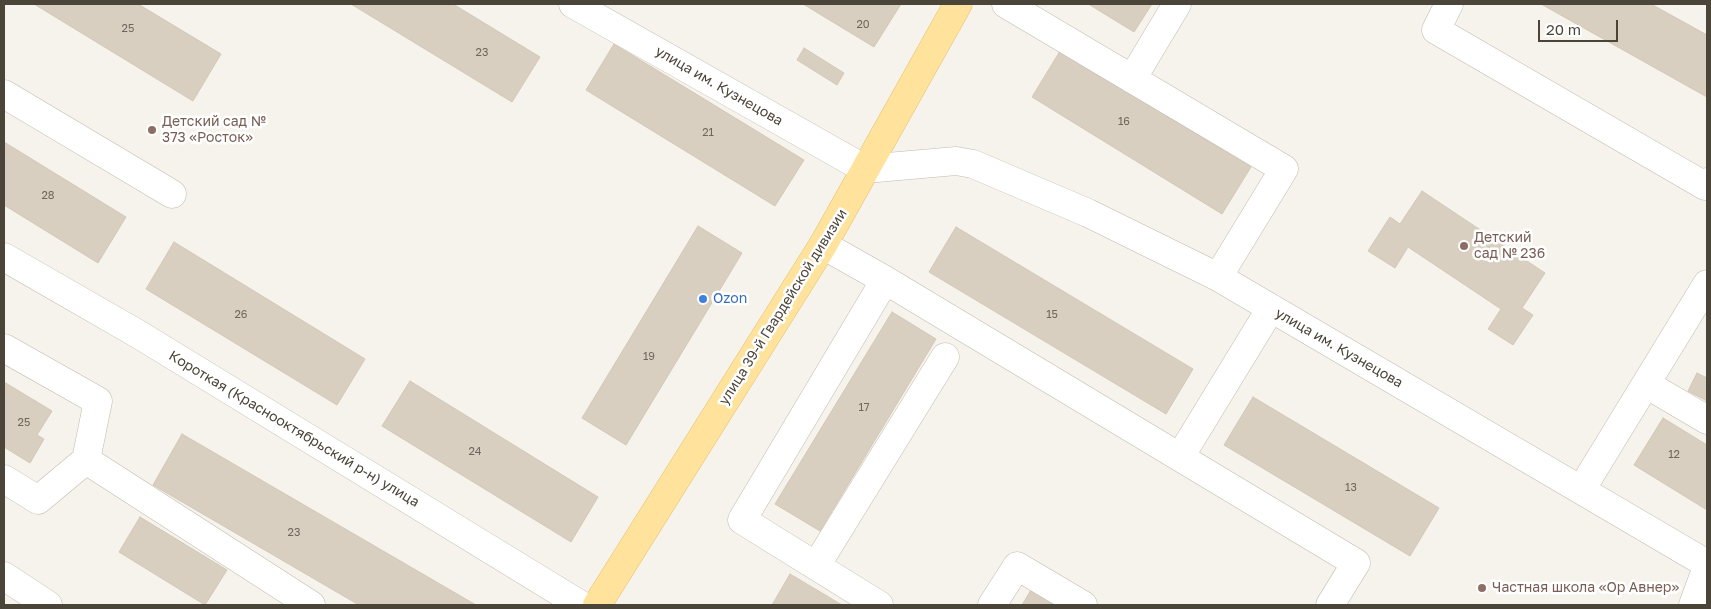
<!DOCTYPE html>
<html>
<head>
<meta charset="utf-8">
<style>
  body { margin:0 }
  #map { position:relative; width:1711px; height:609px; overflow:hidden; background:#f6f3ec; font-family:"Golos Text",sans-serif }
  canvas { display:block }
  .frame { position:absolute; inset:0; border:5px solid #4b4439; pointer-events:none }
  .scale { position:absolute; left:1538px; top:20px; width:80px; height:22px; box-sizing:border-box; border:2px solid #4b4439; border-top:0; padding-left:6px; font-size:15px; line-height:18px; white-space:nowrap; color:#4b4439; -webkit-text-stroke:4px #fff; paint-order:stroke }
</style>
</head>
<body>
<div id="map">
<canvas width="1711" height="609"></canvas>
<div class="frame"></div>
<div class="scale">20 m</div>
</div>
<script>
const context = document.querySelector('canvas').getContext('2d');
context.lineJoin = 'round';
function paint(path, color) { context.fillStyle = color; context.fill(path, 'evenodd'); }
const shape = rows => new Path2D(rows.map(r => 'M' + r).join(''));
function trace(path, color, width, dash) { context.strokeStyle = color; context.lineWidth = width; context.lineCap = dash ? 'butt' : 'round'; context.setLineDash(dash || []); context.stroke(path); }
function write(font, color, halo, rows, align = 'center') {
  context.font = font + ' "Golos Text",sans-serif'; context.lineWidth = 5; context.setLineDash([]); context.textBaseline = 'middle'; context.strokeStyle = halo; context.fillStyle = color; for (const [text, x, y, turn = 0] of rows) {
    context.save(); context.translate(x, y); context.rotate((+turn || 0) * Math.PI / 180); context.textAlign = isNaN(turn) ? turn : align; if (halo) context.strokeText(text, 0, 0); context.fillText(text, 0, 0); context.restore();
  }
}
const building = shape([
  [34,4,138,4,221,54,193,101,34,4],
  [351,4,453,4,540,57,512,102,351,4],
  [803,4,901,4,874,47,803,4],
  [1091,4,1152,4,1134,32,1090,5,1091,4],
  [1541,4,1651,4,1707,35,1707,97,1541,4],
  [614,44,804,160,775,206,586,90,614,44],
  [804,48,844,73,837,85,797,60,804,48],
  [1060,51,1251,167,1222,214,1032,97,1060,51],
  [4,142,126,217,98,263,4,205,4,142],
  [1422,191,1545,273,1522,308,1533,315,1513,345,1488,329,1501,309,1408,247,1395,268,1368,251,1390,217,1400,224,1422,191],
  [698,226,742,253,626,445,582,418,698,226],
  [956,227,1193,369,1166,414,929,272,956,227],
  [174,242,365,359,337,405,146,289,174,242],
  [892,312,936,339,820,531,775,504,892,312],
  [1697,373,1707,378,1707,401,1688,391,1697,373],
  [410,381,598,497,571,542,382,426,410,381],
  [4,382,52,411,37,435,44,439,30,463,4,447,4,382],
  [1253,397,1439,508,1410,556,1224,445,1253,397],
  [1663,418,1707,445,1707,510,1634,465,1663,418],
  [182,434,476,605,359,605,263,549,153,485,182,434],
  [140,517,227,570,205,605,119,552,140,517],
  [790,574,827,596,842,605,772,605,790,574],
  [1031,590,1056,605,1022,605,1031,590]
]);
const minor = shape([
  [573,4,865,169,956,161,973,164,1088,213,1218,277,1707,564],
  [1006,4,1284,169,1218,277],
  [1449,4,1436,30,1705,186,1707,182],
  [1132,79,1177,4],
  [4,94,172,194],
  [823,245,885,280,1356,563,1330,605],
  [4,257,138,334,581,605],
  [4,348,98,401,86,460,38,500,4,479],
  [1646,384,1707,420],
  [1180,457,1271,308],
  [86,460,311,605],
  [1581,490,1707,284],
  [816,566,945,357],
  [4,576,48,605],
  [879,605,742,520,885,280],
  [992,605,1017,566,1083,605],
  [1693,605,1707,567]
]);
const major = shape([
  [597,605,823,245,958,4]
]);
const markers = [
  [152,130,5,"#8d6e63"],
  [1464,246,5,"#8d6e63"],
  [703,299,5,"#3f7fe0"],
  [1482,588,5,"#8d6e63"]
];
const numberNames = [
  ["20",863,25],
  ["25",128,29],
  ["23",482,53],
  ["16",1124,122],
  ["21",708,133],
  ["28",48,196],
  ["26",241,315],
  ["15",1052,315],
  ["19",649,357],
  ["17",864,408],
  ["25",24,423],
  ["24",475,452],
  ["12",1674,455],
  ["13",1351,488],
  ["23",294,533]
];
const streetNames = [
  ["улица им. Кузнецова",719,86,30],
  ["улица 39-й Гвардейской дивизии",783,307,-58],
  ["улица им. Кузнецова",1339,348,30],
  ["Короткая (Краснооктябрьский р-н) улица",294,429,31]
];
const educationNames = [
  ["Детский сад №",162,122],
  ["373 «Росток»",162,138],
  ["Детский",1474,238],
  ["сад № 236",1474,254],
  ["Частная школа «Ор Авнер»",1492,588]
];
const shopNames = [
  ["Ozon",713,299]
];
paint(building, '#d8cfc1');
trace(building, '#d3c7b4', 1);
trace(minor, '#c2bbae', 29);
trace(major, '#e6c16a', 29);
trace(minor, '#fff', 28);
trace(major, '#ffe39c', 28);
for (const [x, y, r, color] of markers) { const dot = new Path2D(); dot.arc(x, y, r, 0, 2 * Math.PI); context.fillStyle = color; context.fill(dot); trace(dot, '#fff', 2); }
write('11px', '#6e675b', null, numberNames);
write('14px', '#4b4439', '#fff', streetNames);
write('14px', '#785e54', '#fff', educationNames, 'left');
write('14px', '#366cbe', '#fff', shopNames, 'left');
</script>
</body>
</html>
